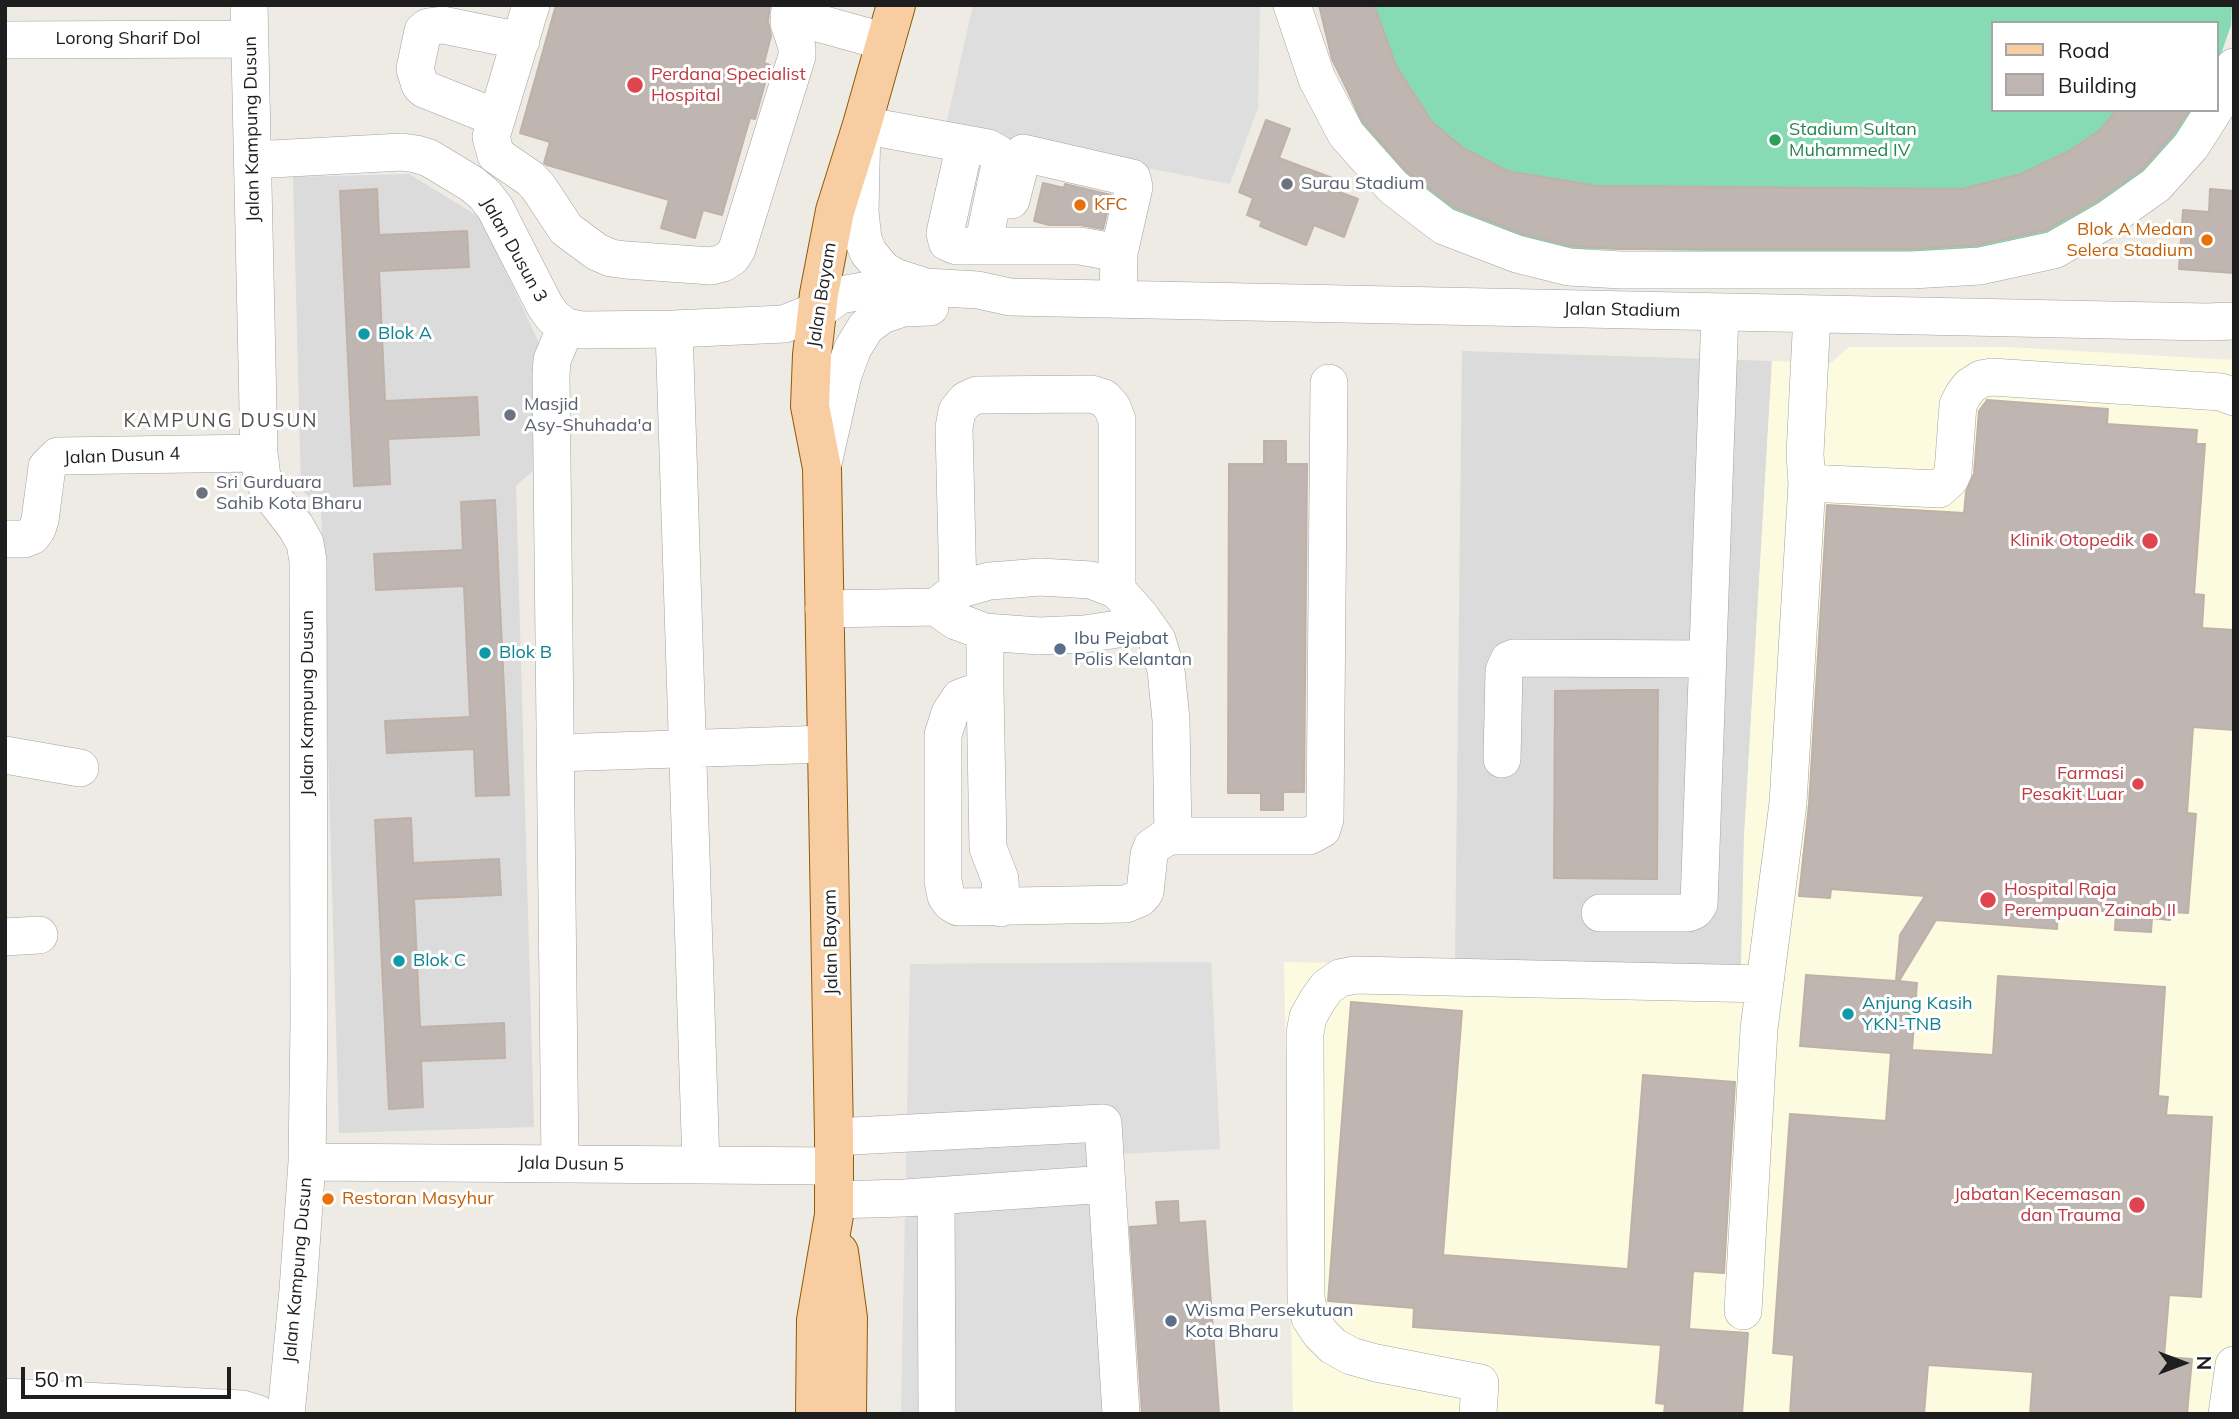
<!DOCTYPE html>
<html>
<head>
<meta charset="utf-8">
<style>
  body { margin:0 }
  #map { position:relative; width:2239px; height:1419px; overflow:hidden; background:#eeeae4; font-family:Mulish,sans-serif }
  canvas { display:block }
  .frame { position:absolute; inset:0; border:7px solid #1e1e1e; pointer-events:none }
  .legend { position:absolute; left:1991px; top:21px; width:228px; height:91px; box-sizing:border-box; background:#fff; border:2px solid #a5a5a5; margin:0; padding:9px 12px; list-style:none; font-size:21px; color:#1e1e1e }
  .legend li { display:flex; align-items:center; gap:14px; height:35px }
  .legend b { width:35px; border:2px solid #a5a5a5 }
  .north { position:absolute; left:2148px; top:1328px; width:70px; height:70px; -webkit-text-stroke:5px #fff; paint-order:stroke; rotate:90deg; font-size:19px; font-weight:700; line-height:28px; text-align:center; color:#1e1e1e }
  .north::after { content:''; display:block; margin:auto; width:24px; height:32px; background:#1e1e1e; clip-path:polygon(50% 0,100% 100%,50% 72%,0 100%) }
  .scale { position:absolute; left:21px; top:1367px; width:210px; height:32px; box-sizing:border-box; border:4px solid #1e1e1e; border-top:0; padding-left:9px; font-size:21px; line-height:24px; white-space:nowrap; color:#1e1e1e; -webkit-text-stroke:5px #fff; paint-order:stroke }
</style>
</head>
<body>
<div id="map">
<canvas width="2239" height="1419"></canvas>
<div class="frame"></div>
<ul class="legend">
<li><b style="height:9px;background:#f7cda1"></b>Road</li>
<li><b style="height:19px;background:#bfb6b1"></b>Building</li>
</ul>
<div class="north">N</div>
<div class="scale">50 m</div>
</div>
<script>
const context = document.querySelector('canvas').getContext('2d');
context.lineJoin = 'round';
function paint(path, color) { context.fillStyle = color; context.fill(path, 'evenodd'); }
const shape = rows => new Path2D(rows.map(r => 'M' + r).join(''));
function trace(path, color, width, dash) { context.strokeStyle = color; context.lineWidth = width; context.lineCap = dash ? 'butt' : 'round'; context.setLineDash(dash || []); context.stroke(path); }
function write(font, color, halo, rows, align = 'center') {
  context.font = font + ' Mulish,sans-serif'; context.lineWidth = 6; context.setLineDash([]); context.textBaseline = 'middle'; context.strokeStyle = halo; context.fillStyle = color; for (const [text, x, y, turn = 0] of rows) {
    context.save(); context.translate(x, y); context.rotate((+turn || 0) * Math.PI / 180); context.textAlign = isNaN(turn) ? turn : align; if (halo) context.strokeText(text, 0, 0); context.fillText(text, 0, 0); context.restore();
  }
}
const residential = shape([
  [409,174,481,218,541,347,543,462,516,486,534,1127,339,1133,321,508,301,489,293,177],
  [1462,351,1772,361,1744,838,1741,970,1455,965]
]);
const education = shape([
  [1849,347,2008,347,2234,360,2234,1414,1293,1414,1284,962,1741,970,1744,838,1772,361,1831,363]
]);
const pitch = shape([
  [1319,5,2232,5,2231,25,2216,69,2216,23,1992,23,1992,110,2197,110,2160,159,2110,205,2015,246,1955,255,1578,249,1507,239,1449,214,1401,172,1360,121,1332,57]
]);
const parking = shape([
  [973,5,1260,5,1258,108,1230,184,945,129],
  [1211,962,1220,1149,1119,1154,1135,1414,901,1414,910,964]
]);
const building = shape([
  [556,5,770,5,768,21,771,36,764,63,770,65,755,119,750,118,722,215,703,210,695,238,661,228,669,200,547,165,544,163,550,142,520,133,556,5],
  [1319,5,1374,5,1396,66,1432,122,1463,148,1507,171,1597,186,1962,189,2021,174,2069,151,2100,130,2117,110,2189,110,2174,133,2142,169,2097,201,2046,230,1977,245,1911,249,1622,249,1572,246,1523,234,1454,207,1407,172,1363,122,1332,59,1319,5],
  [1266,120,1290,129,1279,158,1335,179,1331,189,1358,199,1344,237,1314,225,1306,245,1260,226,1262,221,1247,215,1253,198,1239,192,1266,120],
  [1043,183,1064,188,1065,184,1111,195,1103,229,1080,225,1049,225,1034,221,1043,183],
  [377,189,379,235,467,231,469,267,379,271,385,401,477,397,479,435,388,439,390,484,354,486,340,191,377,189],
  [2210,189,2234,191,2234,273,2179,269,2183,210,2209,212,2210,189],
  [1987,400,2108,409,2107,424,2197,430,2196,444,2205,444,2194,594,2204,595,2202,628,2234,630,2234,730,2193,727,2187,813,2196,814,2188,913,2170,912,2170,920,2152,918,2151,932,2115,930,2116,912,2058,908,2057,929,1936,920,1899,981,1917,983,1912,1050,1993,1055,1998,976,2165,987,2158,1096,2168,1097,2166,1115,2212,1117,2201,1297,2169,1295,2164,1357,2192,1359,2187,1414,2030,1414,2033,1372,1928,1365,1924,1414,1790,1414,1794,1355,1773,1353,1790,1114,1886,1121,1891,1053,1800,1046,1806,975,1896,981,1900,935,1925,896,1831,889,1830,898,1799,896,1809,804,1827,505,1964,513,1966,492,1974,474,1979,411,1987,400],
  [1264,441,1286,441,1286,464,1307,464,1304,792,1283,792,1283,810,1261,810,1261,793,1228,793,1229,464,1264,464,1264,441],
  [495,500,509,795,476,796,474,749,387,753,385,721,470,717,464,586,376,590,374,554,463,550,461,502,495,500],
  [1628,690,1658,690,1657,879,1554,878,1555,691,1628,690],
  [411,818,413,863,499,859,501,895,414,899,420,1027,504,1023,505,1058,421,1061,423,1107,389,1109,375,820,411,818],
  [1351,1002,1462,1011,1443,1255,1628,1269,1643,1075,1735,1082,1724,1273,1693,1271,1689,1329,1748,1333,1742,1414,1664,1414,1665,1404,1656,1403,1661,1345,1413,1327,1414,1308,1328,1301,1351,1002],
  [1178,1201,1179,1223,1205,1221,1219,1414,1142,1414,1130,1227,1158,1225,1156,1202,1178,1201]
]);
const minor = shape([
  [249,5,259,453,262,477,272,496,296,527,305,543,308,561,309,1024,307,1162,298,1290,286,1414],
  [531,5,491,137,496,155,531,179,539,188,566,229,597,252,611,258,626,260,711,266,723,263,732,257,737,249,797,56,797,47,789,23,791,5],
  [1292,5,1317,79,1346,134,1393,187,1444,226,1517,254,1569,267,1621,270,1912,270,1980,266,2054,250,2108,219,2156,185,2191,146,2214,110],
  [789,15,886,42],
  [5,40,250,39],
  [2216,107,2222,98,2234,67],
  [497,118,424,89,420,85,415,69,423,31,428,27,443,25,521,41],
  [965,144,945,233,947,242,957,246,1080,246,1119,253],
  [253,160,402,152,416,154,429,158,472,184,485,195,495,208,545,306,553,317,566,327,582,330,674,329,784,324,817,311,840,295,869,290,915,287],
  [1011,200,1023,153,1132,178,1134,187,1119,253,1118,299],
  [983,246,1000,164,997,153,988,148,862,125,860,212,863,239,868,252,883,270,895,277,926,287,978,290,1010,297,2206,322,2234,321],
  [674,329,701,1165],
  [822,468,843,375,853,348,866,327,882,315,903,308,930,307],
  [1807,483,1939,489,1950,479,1953,472,1958,405,1963,395,1970,386,1981,379,1992,377,2221,392,2234,397],
  [5,539,24,539,32,536,37,529,40,520,47,467,58,456,259,453],
  [958,590,954,428,957,411,966,400,977,395,1091,394,1104,398,1112,407,1117,420,1117,590],
  [936,607,958,590,989,581,1004,580,1040,577,1091,580,1117,590,1140,616,1157,640,1166,670,1171,720,1173,836],
  [824,609,936,607,956,621,985,632,1039,636,1084,634,1118,629,1140,616],
  [985,632,985,689,960,698,950,713,943,735,943,881,946,896,951,903,958,907,1126,904,1140,898,1145,892,1149,855,1152,847,1165,838,1173,836,1309,836,1322,829,1325,819,1329,383],
  [985,689,988,848,1000,879,1001,908],
  [555,753,827,744],
  [5,755,80,768],
  [1502,759,1504,671,1509,660,1514,658,1706,659],
  [1600,913,1688,913,1695,910,1699,904,1720,312],
  [5,937,39,935],
  [834,1137,1103,1123,1121,1414],
  [307,1162,834,1166],
  [560,1163,551,376,552,360,566,327],
  [936,1196,937,1414],
  [834,1200,905,1198,1107,1184],
  [1743,1311,1759,1029,1788,803,1807,483,1805,454,1812,314],
  [5,1397,242,1409,258,1414],
  [1478,1414,1480,1383,1376,1363,1351,1356,1333,1346,1320,1333,1310,1318,1306,1298,1305,1033,1308,1017,1317,1001,1327,987,1340,978,1355,975,1764,984],
  [2227,1414,2234,1365]
]);
const major = shape([
  [839,1252,848,1318,847,1414],
  [815,1414,816,1320,834,1215,834,1137,822,468,810,406,812,355,819,294,835,211,862,125,896,5]
]);
const markers = [
  [635,85,9,"#e0444e"],
  [1775,140,7,"#2e9e5b"],
  [1287,184,7,"#6b7280"],
  [1080,205,7,"#e8710a"],
  [2207,240,7,"#e8710a"],
  [364,334,7,"#0f9aa8"],
  [510,415,7,"#6b7280"],
  [202,493,7,"#6b7280"],
  [2150,541,9,"#e0444e"],
  [1060,649,7,"#5c6f8a"],
  [485,653,7,"#0f9aa8"],
  [2138,784,7,"#e0444e"],
  [1988,900,9,"#e0444e"],
  [399,961,7,"#0f9aa8"],
  [1848,1014,7,"#0f9aa8"],
  [328,1199,7,"#e8710a"],
  [2137,1205,9,"#e0444e"],
  [1171,1321,7,"#5c6f8a"]
];
const streetNames = [
  ["Lorong Sharif Dol",128,39],
  ["Jalan Kampung Dusun",252,129,-91],
  ["Jalan Dusun 3",514,250,61],
  ["Jalan Bayam",822,295,-81],
  ["Jalan Stadium",1622,310,1],
  ["Jalan Dusun 4",122,456,-2],
  ["Jalan Kampung Dusun",308,703,-90],
  ["Jalan Bayam",831,942,-91],
  ["Jala Dusun 5",571,1164,1],
  ["Jalan Kampung Dusun",298,1270,-85]
];
const healthNames = [
  ["Perdana Specialist",651,75,"left"],
  ["Hospital",651,96,"left"],
  ["Klinik Otopedik",2134,541],
  ["Farmasi",2124,774],
  ["Pesakit Luar",2124,795],
  ["Hospital Raja",2004,890,"left"],
  ["Perempuan Zainab II",2004,911,"left"],
  ["Jabatan Kecemasan",2121,1195],
  ["dan Trauma",2121,1216]
];
const leisureNames = [
  ["Stadium Sultan",1789,130],
  ["Muhammed IV",1789,151]
];
const worshipNames = [
  ["Surau Stadium",1301,184],
  ["Masjid",524,405],
  ["Asy-Shuhada'a",524,426],
  ["Sri Gurduara",216,483],
  ["Sahib Kota Bharu",216,504]
];
const foodNames = [
  ["KFC",1094,205],
  ["Blok A Medan",2193,230,"right"],
  ["Selera Stadium",2193,251,"right"],
  ["Restoran Masyhur",342,1199]
];
const cultureNames = [
  ["Blok A",378,334],
  ["Blok B",499,653],
  ["Blok C",413,961],
  ["Anjung Kasih",1862,1004],
  ["YKN-TNB",1862,1025]
];
const serviceNames = [
  ["Ibu Pejabat",1074,639],
  ["Polis Kelantan",1074,660],
  ["Wisma Persekutuan",1185,1311],
  ["Kota Bharu",1185,1332]
];
const neighbourhoodNames = [
  ["KAMPUNG DUSUN",221,421]
];
paint(residential, '#dcdbdb');
paint(education, '#fdfbdf');
paint(pitch, '#86dab4');
paint(parking, '#dedede');
paint(building, '#bfb6b1');
trace(building, '#bfb1a8', 2);
trace(minor, '#a2a2a2', 38);
trace(major, '#905b08', 40);
trace(minor, '#fff', 37);
trace(major, '#f7cda1', 38);
for (const [x, y, r, color] of markers) { const dot = new Path2D(); dot.arc(x, y, r, 0, 2 * Math.PI); context.fillStyle = color; context.fill(dot); trace(dot, '#fff', 2.5); }
write('18px', '#1e1e1e', '#fff', streetNames);
write('18px', '#be3a42', '#fff', healthNames, 'right');
write('18px', '#27864d', '#fff', leisureNames, 'left');
write('18px', '#5b616d', '#fff', worshipNames, 'left');
write('18px', '#c56008', '#fff', foodNames, 'left');
write('18px', '#0d838f', '#fff', cultureNames, 'left');
write('18px', '#4e5e75', '#fff', serviceNames, 'left');
context.letterSpacing = '2px';
write('19px', '#515151', '#fff', neighbourhoodNames);
context.letterSpacing = '0px';
</script>
</body>
</html>
